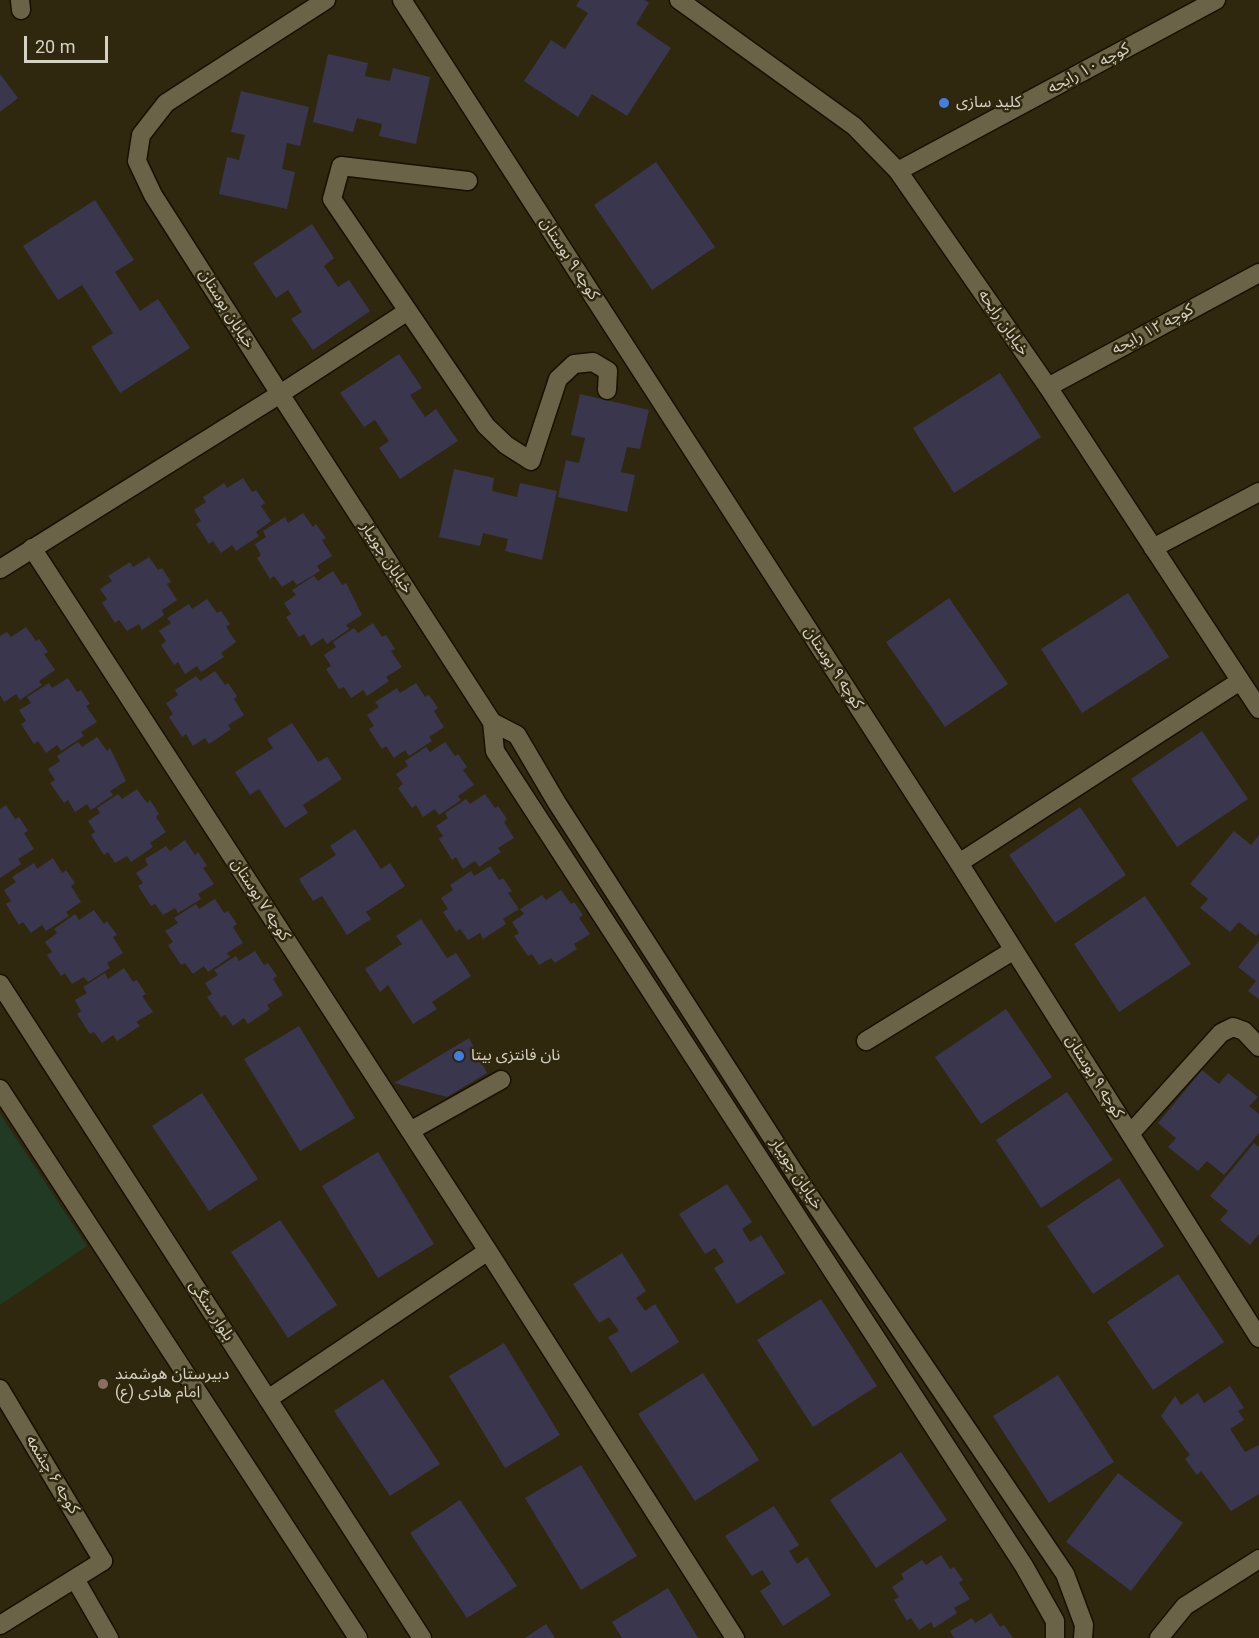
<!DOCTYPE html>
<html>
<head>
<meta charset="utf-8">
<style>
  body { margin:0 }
  #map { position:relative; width:1259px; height:1638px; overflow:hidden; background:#2f280f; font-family:Roboto,sans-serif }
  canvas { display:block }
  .scale { position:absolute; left:24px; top:36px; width:84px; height:27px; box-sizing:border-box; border:3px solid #d6d2c3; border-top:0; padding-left:8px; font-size:18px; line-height:21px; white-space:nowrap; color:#d6d2c3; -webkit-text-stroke:4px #2f280f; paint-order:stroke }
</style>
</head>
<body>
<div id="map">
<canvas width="1259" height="1638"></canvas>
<div class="scale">20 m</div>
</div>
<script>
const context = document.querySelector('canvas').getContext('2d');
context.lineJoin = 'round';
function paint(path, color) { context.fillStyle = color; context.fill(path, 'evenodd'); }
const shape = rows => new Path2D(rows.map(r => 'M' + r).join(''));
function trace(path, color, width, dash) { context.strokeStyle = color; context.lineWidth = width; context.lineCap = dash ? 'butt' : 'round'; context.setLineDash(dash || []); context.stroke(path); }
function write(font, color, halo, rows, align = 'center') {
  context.font = font + ' Roboto,"Noto Sans Arabic",sans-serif'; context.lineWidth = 5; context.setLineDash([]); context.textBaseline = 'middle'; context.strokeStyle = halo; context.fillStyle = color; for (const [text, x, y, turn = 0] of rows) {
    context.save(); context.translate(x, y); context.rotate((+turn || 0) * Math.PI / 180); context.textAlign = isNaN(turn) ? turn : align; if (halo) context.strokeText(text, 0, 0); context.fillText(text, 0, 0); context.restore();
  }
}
const green = shape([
  [0,1114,87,1246,0,1305]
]);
const building = shape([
  [580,0,645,0,649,3,636,24,671,48,627,116,592,94,578,117,524,81,551,40,565,49,588,13,576,6],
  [328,54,368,63,365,76,390,81,393,68,430,77,416,144,379,136,382,124,357,118,353,132,313,122],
  [0,74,18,98,0,112],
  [241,91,309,107,300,146,287,143,282,169,295,172,287,209,219,194,227,157,239,160,245,135,231,132],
  [656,162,715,247,652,290,594,205],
  [95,200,134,260,115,272,140,311,158,299,190,348,120,393,91,347,113,333,82,285,58,300,23,246],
  [312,224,334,258,324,266,338,287,349,280,370,311,313,350,291,319,302,312,288,290,276,298,253,263],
  [399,354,422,388,410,395,425,417,436,409,458,441,400,479,379,448,389,441,375,420,364,427,340,393],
  [1000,373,1041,437,954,493,913,428],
  [580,394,649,410,640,449,627,447,621,472,635,475,627,512,558,497,566,460,579,463,585,438,571,435],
  [454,469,494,478,492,491,517,497,520,483,557,491,542,560,505,551,508,539,483,533,480,546,439,537],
  [243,478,252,492,256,490,265,503,261,506,271,521,256,532,259,536,236,551,232,545,221,553,213,541,209,544,196,524,201,521,194,510,206,502,203,497,224,483,227,488],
  [303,513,313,527,316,524,326,538,322,540,332,556,317,566,320,571,297,585,293,580,282,587,274,576,270,579,257,558,261,555,255,544,266,537,263,531,285,517,288,523],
  [149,557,158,570,162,568,171,582,167,584,177,600,162,610,164,615,142,630,139,624,127,631,119,620,115,623,102,603,107,599,100,589,112,581,108,576,130,562,133,567],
  [333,571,342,585,346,583,362,615,346,625,349,629,327,644,323,638,311,646,304,634,299,637,286,617,291,614,284,603,296,595,292,590,314,576,318,581],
  [1128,593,1169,657,1082,713,1041,649],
  [949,598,1008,684,945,727,886,642],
  [207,599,217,613,221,611,230,624,226,627,236,642,221,653,224,657,201,672,197,666,185,674,178,662,174,665,161,645,166,641,159,631,171,623,167,618,189,604,192,609],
  [373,623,382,637,386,635,395,649,391,651,402,667,386,677,389,681,367,696,363,690,351,698,344,687,339,689,326,669,331,666,324,655,336,647,333,642,354,628,358,633],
  [26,627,36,641,39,639,48,652,44,654,55,670,39,681,42,685,20,700,16,694,4,702,0,695,0,636,7,632,11,637],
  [215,671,225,685,228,683,237,696,234,699,244,715,228,725,231,729,209,744,205,738,193,746,186,734,182,737,169,717,173,714,166,703,178,695,175,690,196,676,200,681],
  [68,678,77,692,81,690,90,704,86,706,97,722,81,732,84,736,61,751,57,745,46,753,38,741,34,744,21,724,26,721,19,710,31,703,27,697,49,683,52,688],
  [416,683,425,697,429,695,438,708,434,711,444,727,429,737,432,741,409,756,405,750,394,758,386,746,382,749,369,729,374,726,367,715,379,707,375,702,397,688,400,693],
  [292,723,318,762,327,757,342,779,303,805,308,813,285,828,259,789,250,795,235,772,273,748,267,739],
  [1202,731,1248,799,1177,847,1131,779],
  [97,737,107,751,110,748,126,781,110,791,113,795,91,810,87,804,75,812,68,800,64,803,50,783,55,780,48,769,60,761,57,756,78,742,82,747],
  [445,742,455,756,458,754,467,767,463,770,474,785,458,796,461,800,439,815,435,809,423,817,416,805,412,808,398,788,403,784,396,774,408,766,405,761,426,747,430,752],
  [137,789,147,803,150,800,159,814,156,817,166,832,150,843,153,847,131,862,127,856,115,863,108,852,104,855,91,835,95,832,88,821,100,813,97,808,118,794,122,799],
  [485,794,495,808,498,806,507,819,504,822,514,838,498,848,501,852,479,867,475,861,463,869,456,857,452,860,439,839,443,836,436,826,448,818,445,813,466,799,470,804],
  [6,805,15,819,19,817,28,831,24,833,34,849,18,859,21,864,0,878,0,809],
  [1080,807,1126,875,1055,923,1009,855],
  [355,829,381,869,390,863,405,886,366,912,371,919,347,935,322,896,313,901,299,879,336,855,330,846],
  [1234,831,1251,845,1259,835,1259,932,1256,936,1239,922,1230,932,1200,908,1208,899,1190,884],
  [185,840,195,855,198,852,207,866,203,868,214,884,198,894,201,899,178,913,175,908,163,915,155,904,151,906,138,886,143,883,136,873,148,865,145,859,166,846,170,851],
  [53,858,62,873,66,870,75,883,71,886,81,902,66,912,69,916,46,931,42,925,31,933,23,922,19,925,6,904,11,901,4,890,16,882,12,877,34,863,37,869],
  [490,866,499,880,503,878,512,891,508,893,519,909,503,919,506,924,483,939,480,933,468,940,460,929,456,932,443,912,448,909,441,898,453,890,450,885,471,871,474,876],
  [561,890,571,904,574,902,583,915,579,918,590,934,574,944,577,949,555,963,551,958,539,965,532,954,528,956,514,936,519,933,512,922,524,914,520,909,542,895,546,900],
  [1145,896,1191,964,1119,1012,1074,944],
  [215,899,224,913,228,911,237,924,233,927,243,943,227,953,230,957,208,972,204,966,193,974,185,963,181,965,168,945,173,942,165,931,178,923,174,918,196,904,199,909],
  [94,910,104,924,107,921,117,935,113,937,123,953,107,963,110,968,88,982,84,977,72,984,65,973,61,976,47,955,52,952,45,942,57,933,54,929,75,914,79,920],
  [421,919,447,958,456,953,471,976,432,1002,437,1009,413,1024,388,985,380,992,365,969,402,944,396,936],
  [1259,941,1259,999,1248,991,1256,981,1238,967],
  [255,951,264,965,268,963,277,976,273,979,283,995,267,1005,270,1009,248,1024,244,1018,233,1026,225,1015,221,1017,207,997,212,994,205,983,218,975,214,970,236,956,239,961],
  [124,968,133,982,137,980,146,994,142,996,153,1012,136,1022,140,1026,117,1041,113,1035,102,1043,94,1032,90,1034,77,1014,81,1011,75,1000,87,993,83,987,105,973,108,979],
  [1006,1009,1052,1077,981,1124,935,1057],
  [299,1026,355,1118,300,1151,244,1059],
  [469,1038,487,1073,447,1097,394,1083],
  [1202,1070,1219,1084,1228,1073,1258,1097,1249,1106,1259,1114,1259,1133,1224,1175,1207,1161,1198,1171,1168,1147,1176,1138,1158,1123],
  [1067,1092,1113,1160,1041,1208,996,1140],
  [202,1093,258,1179,209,1211,152,1126],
  [1254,1143,1259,1147,1259,1234,1250,1245,1220,1220,1228,1211,1210,1196],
  [378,1152,434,1244,378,1278,322,1186],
  [1119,1178,1164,1246,1093,1294,1047,1226],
  [727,1184,752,1222,742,1229,750,1242,761,1235,785,1273,737,1304,714,1268,724,1262,715,1248,705,1254,679,1214],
  [280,1220,337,1305,288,1338,231,1252],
  [622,1253,646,1291,636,1298,645,1311,655,1304,679,1342,631,1373,608,1337,619,1331,609,1317,599,1323,573,1284],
  [1178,1274,1224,1342,1153,1390,1107,1322],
  [821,1299,877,1386,813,1427,757,1340],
  [504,1343,560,1435,505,1468,449,1376],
  [703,1373,759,1460,695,1501,638,1414],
  [1058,1375,1114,1462,1049,1503,993,1416],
  [383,1379,440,1464,390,1496,334,1411],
  [1230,1386,1244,1408,1238,1411,1244,1420,1230,1429,1245,1452,1259,1445,1259,1494,1231,1511,1201,1471,1197,1475,1185,1459,1190,1455,1161,1416,1175,1396,1181,1405,1198,1393,1204,1403],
  [901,1452,947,1520,876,1568,830,1500],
  [581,1465,637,1556,581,1590,525,1498],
  [1118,1473,1183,1523,1131,1591,1066,1542],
  [460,1500,517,1586,467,1618,410,1533],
  [774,1506,799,1545,789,1551,797,1564,807,1557,831,1595,783,1626,760,1591,771,1584,762,1570,752,1576,725,1536],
  [941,1555,950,1569,954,1567,963,1580,959,1583,970,1599,954,1608,957,1613,934,1628,931,1622,919,1630,911,1618,907,1621,894,1600,899,1597,892,1587,904,1579,901,1574,922,1560,926,1565],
  [668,1588,698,1638,622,1638,612,1622],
  [991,1613,1000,1627,1004,1625,1013,1638,954,1638,950,1631,972,1618,975,1623],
  [546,1624,555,1638,525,1638]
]);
const street = shape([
  [20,0,21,10],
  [402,0,959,863,1259,1338],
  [898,171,1216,0],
  [468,181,341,166,332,199,486,426,506,445,531,461,558,379,574,364,593,362,608,371,607,390],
  [1048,387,1259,273],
  [280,394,408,311],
  [32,548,488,1251,735,1638],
  [1153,548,1259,492],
  [959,863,1240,681],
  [866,1041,1014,950],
  [410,1131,501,1080],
  [1130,1134,1221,1033,1233,1027,1244,1031,1259,1047],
  [0,1389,103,1561],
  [268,1399,488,1251],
  [75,1579,109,1638]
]);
const secondary = shape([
  [679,0,854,126,898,171,1048,387,1259,709],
  [280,394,492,722,495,751,1024,1566,1055,1621,1055,1638],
  [0,569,280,394,153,195,137,161,141,135,166,103,326,0],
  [492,722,517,735,557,803,805,1189,1065,1574,1084,1625,1083,1638],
  [0,984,422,1638],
  [0,1089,358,1638],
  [0,1625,103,1561],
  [1159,1638,1185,1606,1259,1559]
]);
const markers = [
  [944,103,6,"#3f7fe0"],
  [459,1056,6,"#3f7fe0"],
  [103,1384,6,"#8d6e63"]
];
const streetNames = [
  ["کوچه ۱۰ رایحه",1089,69,-28],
  ["کوچه ۹ بوستان",569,259,57],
  ["خیابان بوستان",226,309,58],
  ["خیابان رایحه",1003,323,55],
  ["کوچه ۱۲ رایحه",1153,330,-28],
  ["خیابان جویبار",386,558,57],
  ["کوچه ۹ بوستان",833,668,57],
  ["کوچه ۷ بوستان",260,900,57],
  ["کوچه ۹ بوستان",1094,1077,58],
  ["خیابان جویبار",796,1174,57],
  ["بلوار سنگی",211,1311,57],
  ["کوچه ۶ چشمه",52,1475,59]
];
const poiNames = [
  ["کلید سازی",956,103],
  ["نان فانتزی بیتا",471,1056],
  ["دبیرستان هوشمند",115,1375],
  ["امام هادی (ع)",115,1393]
];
paint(green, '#203a24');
paint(building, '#3a364e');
trace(street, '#181000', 21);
trace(secondary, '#181000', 21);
trace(street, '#6b6348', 18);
trace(secondary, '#6b6348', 18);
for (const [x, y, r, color] of markers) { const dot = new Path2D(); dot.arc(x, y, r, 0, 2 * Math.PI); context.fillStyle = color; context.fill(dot); trace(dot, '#2f280f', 2); }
write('16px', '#d6d2c3', '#2f280f', streetNames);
write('16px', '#d6d2c3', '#2f280f', poiNames, 'left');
</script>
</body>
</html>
